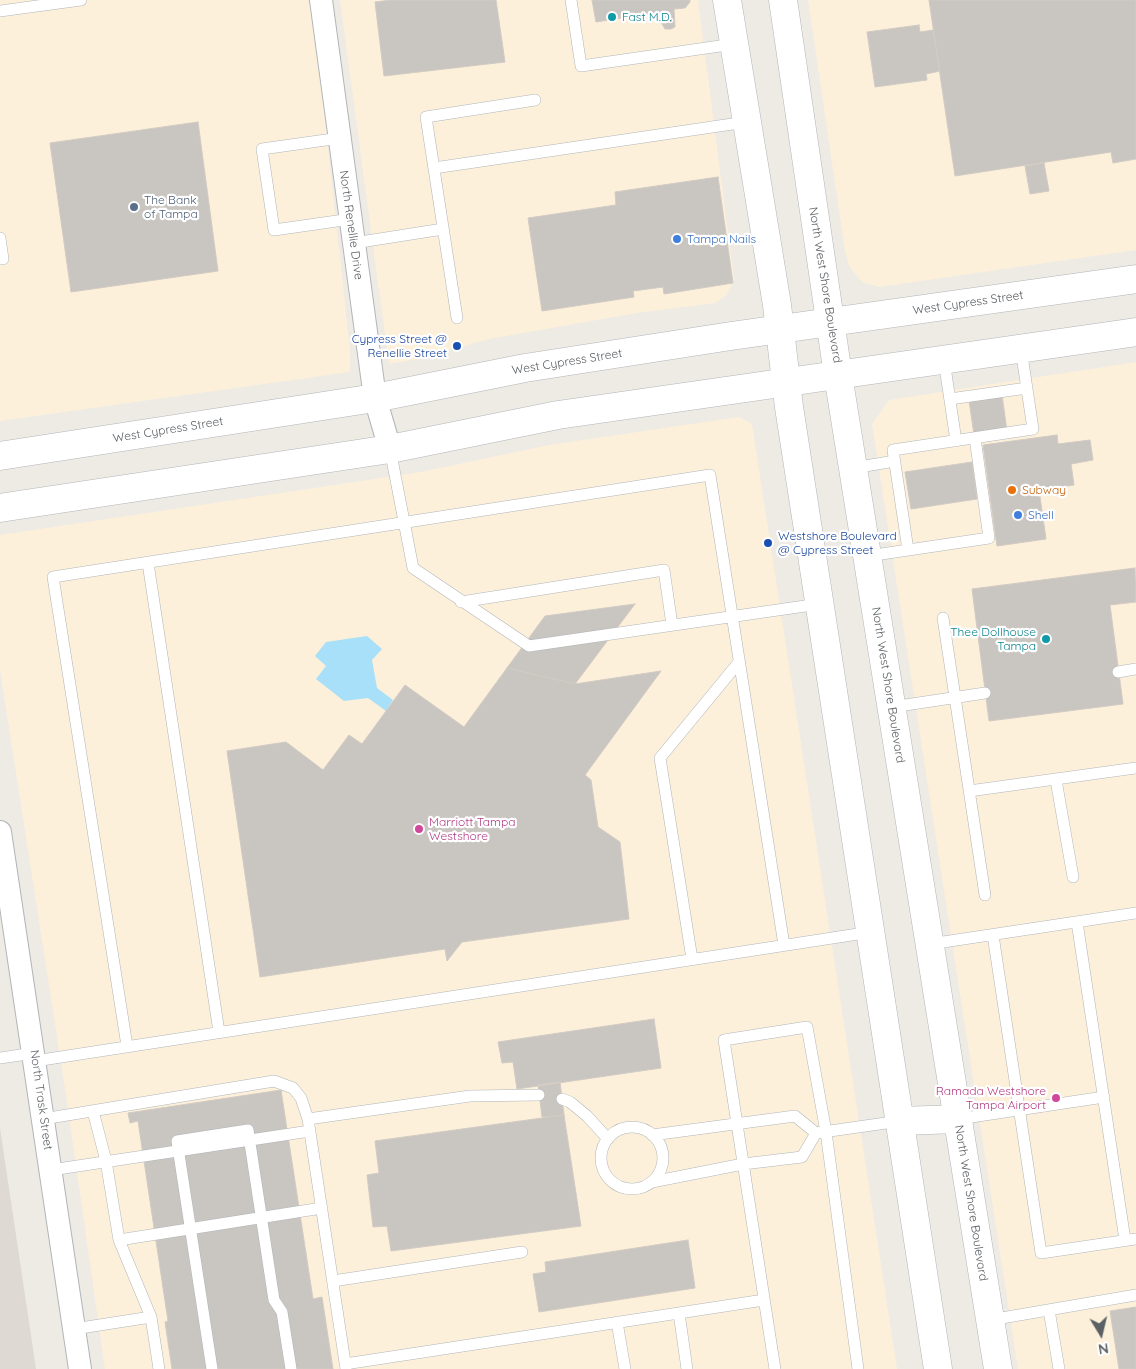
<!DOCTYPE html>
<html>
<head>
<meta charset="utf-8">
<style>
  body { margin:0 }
  #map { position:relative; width:1136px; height:1369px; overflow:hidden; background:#eeeae4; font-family:Quicksand,sans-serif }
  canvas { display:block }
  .north { position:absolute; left:1076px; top:1309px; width:50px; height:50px; -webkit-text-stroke:4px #fff; paint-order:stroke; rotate:171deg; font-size:14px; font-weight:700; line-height:20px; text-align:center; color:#5c6064 }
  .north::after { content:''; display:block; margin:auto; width:18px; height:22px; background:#5c6064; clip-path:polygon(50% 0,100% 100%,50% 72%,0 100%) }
</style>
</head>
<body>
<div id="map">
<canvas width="1136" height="1369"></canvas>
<div class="north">N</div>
</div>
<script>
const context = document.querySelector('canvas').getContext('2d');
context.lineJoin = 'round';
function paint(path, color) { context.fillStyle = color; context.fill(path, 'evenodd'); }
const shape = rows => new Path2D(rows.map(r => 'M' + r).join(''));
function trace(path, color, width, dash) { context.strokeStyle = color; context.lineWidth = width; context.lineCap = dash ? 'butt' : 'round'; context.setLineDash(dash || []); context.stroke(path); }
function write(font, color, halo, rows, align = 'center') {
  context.font = font + ' Quicksand,sans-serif'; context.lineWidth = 4.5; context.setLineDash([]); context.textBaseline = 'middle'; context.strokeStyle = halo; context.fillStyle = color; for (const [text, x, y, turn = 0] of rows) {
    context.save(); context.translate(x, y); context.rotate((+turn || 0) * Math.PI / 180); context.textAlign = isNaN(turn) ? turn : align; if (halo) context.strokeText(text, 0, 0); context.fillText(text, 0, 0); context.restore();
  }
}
const commercial = shape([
  [0,0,312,0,350,350,350,372,0,421],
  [340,0,698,0,734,279,727,295,715,303,637,313,489,339,418,359,389,364],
  [808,0,1136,0,1136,250,879,287,862,282,849,266,845,251],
  [1136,362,1136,1369,1018,1369,872,424,889,400],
  [739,417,752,424,897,1369,105,1369,66,1095,0,670,0,535,421,472,549,445]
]);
const education = shape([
  [0,1128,36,1369,0,1369]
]);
const water = shape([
  [367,636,382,649,372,660,377,688,393,700,386,711,368,698,344,701,316,679,326,666,315,656,326,642]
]);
const building = shape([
  [391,0,496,0,505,62,384,76,375,2,391,0],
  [592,0,690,0,690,2,685,8,674,9,675,27,671,29,665,29,662,24,660,12,596,22,592,0],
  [929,0,1136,0,1136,159,1113,163,1111,152,955,176,929,0],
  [919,25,920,32,933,30,940,71,926,74,927,80,875,87,867,32,919,25],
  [198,122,218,271,71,292,50,143,198,122],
  [1044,163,1049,191,1030,194,1025,166,1044,163],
  [718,177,733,283,664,294,663,287,633,291,634,297,542,311,528,218,616,205,615,192,718,177],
  [1002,395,1007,431,974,435,969,400,1002,395],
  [1057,435,1058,444,1090,440,1093,460,1071,464,1074,485,1039,490,1046,539,997,546,983,445,1057,435],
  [972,462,977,499,911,509,905,472,972,462],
  [1135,568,1136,602,1110,605,1123,704,989,721,972,589,1135,568],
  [635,604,575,684,507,668,545,616,635,604],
  [507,668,575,684,661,671,585,775,591,780,598,827,620,842,629,919,462,942,447,961,445,949,260,977,227,751,286,742,323,770,349,735,362,744,405,685,464,727,507,668],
  [654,1019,661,1068,517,1089,513,1062,502,1063,498,1042,654,1019],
  [560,1082,564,1115,542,1117,538,1085,560,1082],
  [281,1090,313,1299,322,1297,333,1369,172,1369,165,1322,168,1321,138,1121,130,1123,128,1113,281,1090],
  [564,1115,581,1226,391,1251,387,1226,373,1227,367,1175,379,1173,375,1141,564,1115],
  [688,1240,695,1288,539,1312,533,1274,546,1272,545,1262,688,1240],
  [1136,1307,1136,1369,1119,1369,1110,1311,1136,1307]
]);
const service = shape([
  [571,0,581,66,734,44],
  [0,11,81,0],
  [340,138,262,149,274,230,351,219],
  [434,168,746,122],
  [0,238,3,259,0,259],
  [354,243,443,229],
  [457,318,426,117,535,100],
  [944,360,956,441],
  [950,399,1027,388],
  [390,449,413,568,529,646,819,604],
  [853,468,895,461],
  [908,550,893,450,1033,429,1021,349],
  [868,556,989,538,975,438],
  [148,563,219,1032],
  [461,602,664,570,672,625],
  [943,618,985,895],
  [1118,672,1136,669],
  [892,707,985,693],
  [1056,780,1073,877],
  [969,791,1136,768],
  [1077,922,1125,1240],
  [993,935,1041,1253,1136,1239],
  [930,944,1136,913],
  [692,959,660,758,739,662],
  [127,1046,53,577,710,475,784,945],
  [0,1058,34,1053],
  [35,1061,871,932],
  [562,1099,570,1102,587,1116,608,1139],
  [93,1111,106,1161,119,1240,151,1317,159,1369],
  [43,1119,274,1081,293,1088,301,1098,308,1119,346,1369],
  [308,1119,470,1096,539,1095],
  [958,1119,1104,1097],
  '601 1158a31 31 0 1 1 62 0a31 31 0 1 1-62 0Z',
  [652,1135,795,1116,816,1133,900,1121],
  [51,1170,310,1131],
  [652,1182,743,1164,802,1157,816,1133],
  [119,1240,322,1208],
  [333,1281,522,1252],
  [1049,1310,1059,1369],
  [679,1313,687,1369],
  [990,1320,1136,1295],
  [617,1322,625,1369],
  [74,1329,151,1317],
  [345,1364,764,1300],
  [212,1369,177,1141,248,1130,274,1300,282,1312,291,1369],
  [775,1369,724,1040,807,1027,826,1132,858,1369]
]);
const minor = shape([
  [321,0,375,398,390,449],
  [0,832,80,1369]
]);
const tertiary = shape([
  [0,456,375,398,525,368,731,336,1136,279],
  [0,508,390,449,558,415,1136,332]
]);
const secondary = shape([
  [727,0,777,305,789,407,938,1369],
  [783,0,838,375,998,1369],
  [900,1121,958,1119]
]);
const markers = [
  [612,17,5,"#0f9aa8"],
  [134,207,5,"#5c6f8a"],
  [677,239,5,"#3f7fe0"],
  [457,346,5,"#1a4fb4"],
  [1012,490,5,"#e8710a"],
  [1018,515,5,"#3f7fe0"],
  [768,543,5,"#1a4fb4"],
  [1046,639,5,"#0f9aa8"],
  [419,829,5,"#d1479c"],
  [1056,1098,5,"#d1479c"]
];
const cultureNames = [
  ["Fast M.D.",622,17],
  ["Thee Dollhouse",1036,632,"right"],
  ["Tampa",1036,646,"right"]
];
const serviceNames = [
  ["The Bank",144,200],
  ["of Tampa",144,214]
];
const streetNames = [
  ["North Renellie Drive",351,225,82],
  ["North West Shore Boulevard",825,285,81],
  ["West Cypress Street",968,303,-8],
  ["West Cypress Street",567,362,-9],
  ["West Cypress Street",168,430,-9],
  ["North West Shore Boulevard",888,685,81],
  ["North Trask Street",41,1100,82],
  ["North West Shore Boulevard",971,1203,81]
];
const shopNames = [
  ["Tampa Nails",687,239],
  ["Shell",1028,515]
];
const transitNames = [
  ["Cypress Street @",447,339],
  ["Renellie Street",447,353],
  ["Westshore Boulevard",778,536,"left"],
  ["@ Cypress Street",778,550,"left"]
];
const foodNames = [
  ["Subway",1022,490]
];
const hotelNames = [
  ["Marriott Tampa",429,822],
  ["Westshore",429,836],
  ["Ramada Westshore",1046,1091,"right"],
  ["Tampa Airport",1046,1105,"right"]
];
paint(commercial, '#fcf0db');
paint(education, '#ded9d2');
paint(water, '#a8e0fa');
paint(building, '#c9c5c1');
trace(building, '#d2cbc3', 1);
trace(service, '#b1b5b8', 12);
trace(minor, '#b1b5b8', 24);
trace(tertiary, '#b1b5b8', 29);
trace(secondary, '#b1b4b8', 29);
trace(service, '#fff', 11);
trace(minor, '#fff', 22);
trace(tertiary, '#fff', 28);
trace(secondary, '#fff', 28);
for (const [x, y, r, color] of markers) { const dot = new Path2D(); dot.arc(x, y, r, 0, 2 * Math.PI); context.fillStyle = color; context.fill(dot); trace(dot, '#fff', 2); }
write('12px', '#0d838f', '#fff', cultureNames, 'left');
write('12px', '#4e5e75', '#fff', serviceNames, 'left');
write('12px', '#5c6064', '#fff', streetNames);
write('12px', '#366cbe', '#fff', shopNames, 'left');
write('12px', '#164399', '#fff', transitNames, 'right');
write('12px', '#c56008', '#fff', foodNames, 'left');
write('12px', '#b23c85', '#fff', hotelNames, 'left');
</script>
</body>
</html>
